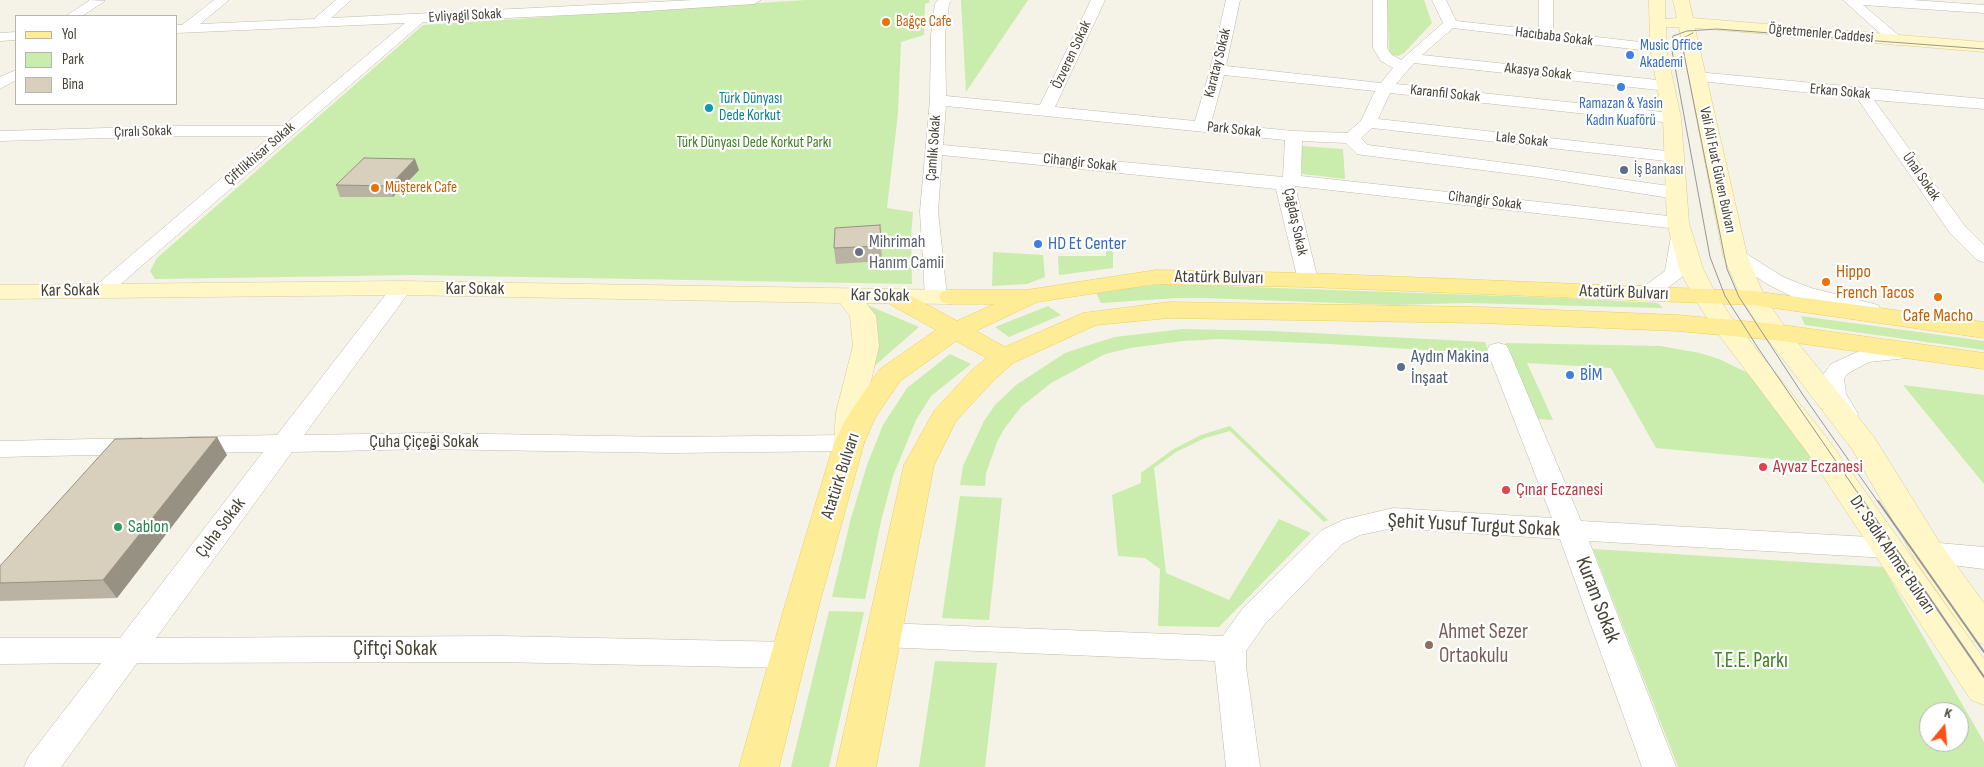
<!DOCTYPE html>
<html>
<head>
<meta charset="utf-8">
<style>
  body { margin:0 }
  #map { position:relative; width:1984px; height:767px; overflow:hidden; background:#f5f2e8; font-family:"Sofia Sans Condensed",sans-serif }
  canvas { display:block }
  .legend { position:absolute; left:15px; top:15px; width:162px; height:90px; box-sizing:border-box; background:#fff; border:1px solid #b6b4af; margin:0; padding:6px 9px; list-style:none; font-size:15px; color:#494336 }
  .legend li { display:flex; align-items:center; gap:10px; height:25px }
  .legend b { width:25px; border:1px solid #b6b4af }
  .north { position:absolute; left:1919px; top:702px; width:50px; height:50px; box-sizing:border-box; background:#fff; border:1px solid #b6b4af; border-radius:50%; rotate:17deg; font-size:14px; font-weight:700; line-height:20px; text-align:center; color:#494336 }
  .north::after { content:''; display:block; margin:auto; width:18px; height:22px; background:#ff4f15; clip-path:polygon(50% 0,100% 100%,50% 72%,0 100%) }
</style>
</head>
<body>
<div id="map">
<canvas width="1984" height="767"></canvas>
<ul class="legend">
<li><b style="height:6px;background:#ffec97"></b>Yol</li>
<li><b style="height:14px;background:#caecad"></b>Park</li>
<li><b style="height:14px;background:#d8cfbc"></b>Bina</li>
</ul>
<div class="north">K</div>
</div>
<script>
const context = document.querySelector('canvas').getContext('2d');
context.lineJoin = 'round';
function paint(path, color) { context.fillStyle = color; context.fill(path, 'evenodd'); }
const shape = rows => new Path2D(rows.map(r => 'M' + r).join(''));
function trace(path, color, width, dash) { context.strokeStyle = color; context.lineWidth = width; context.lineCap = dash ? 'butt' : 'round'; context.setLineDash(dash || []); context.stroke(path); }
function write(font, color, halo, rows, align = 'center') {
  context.font = font + ' "Sofia Sans Condensed",sans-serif'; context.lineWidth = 4.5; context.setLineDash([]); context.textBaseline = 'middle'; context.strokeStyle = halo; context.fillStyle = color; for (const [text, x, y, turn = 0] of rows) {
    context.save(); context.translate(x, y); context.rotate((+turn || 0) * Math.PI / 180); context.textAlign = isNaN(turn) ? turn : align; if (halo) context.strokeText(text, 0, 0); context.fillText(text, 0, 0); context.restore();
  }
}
const green = shape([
  [806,0,929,0,930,2,925,4,924,35,901,42,898,113,887,208,913,212,911,236,912,284,414,275,155,279,150,271,157,258,423,25],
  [961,0,1028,0,966,92],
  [1387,0,1424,0,1432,23,1404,53,1398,56,1392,55,1389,52],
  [1302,146,1343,149,1345,179,1302,174],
  [1106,239,1113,239,1113,268,1059,275,1058,256,1106,256],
  [993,252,1043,255,1045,277,1027,284,992,286],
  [1164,284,1562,298,1658,303,1663,308,1466,303,1392,305,1205,298,1177,298,1101,303,1096,293,1128,288],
  [865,304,919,327,872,368,878,343,878,330,873,315],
  [1048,306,1061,315,1009,337,995,327],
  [1801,316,1984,341,1984,350,1805,325],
  [1183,329,1273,331,1485,342,1490,354,1330,344,1221,339,1183,341,1130,348,1105,354,1051,383,1021,407,1004,429,997,442,986,473,985,486,960,485,963,466,984,421,995,405,1016,385,1065,353,1086,346,1115,337],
  [1505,343,1660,346,1700,353,1719,359,1752,375,1816,463,1656,448,1611,368,1527,363,1553,420,1538,419],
  [950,354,971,364,931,396,916,420,893,476,881,521,865,599,832,597,851,518,867,465,883,425,907,388],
  [1903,385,1984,395,1984,484],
  [1230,426,1328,520,1324,522,1230,431,1205,438,1176,452,1154,468,1166,573,1229,600,1279,519,1311,533,1219,627,1158,626,1160,569,1145,558,1118,556,1112,495,1141,483,1141,473,1172,450,1201,435],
  [960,496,1002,498,989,620,942,618],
  [1593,549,1883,567,1984,742,1984,767,1678,767],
  [1929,712,1959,712,1959,742,1929,742],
  [829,611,864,612,829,767,791,767],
  [935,661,997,663,985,767,919,767]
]);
const street = shape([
  [90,0,105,1,82,16,66,16,90,0],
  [214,0,229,0,200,24,314,19,336,0,351,0,331,18,694,0,761,0,754,4,632,12,423,22,108,295,101,297,94,295,90,291,94,287,271,136,178,136,0,141,0,131,178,126,283,126,405,23,176,33,176,25,182,25,214,0],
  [938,0,952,0,949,4,945,35,946,96,1040,105,1091,0,1105,0,1055,107,1195,121,1210,70,1226,0,1240,0,1226,66,1381,83,1393,68,1381,61,1373,48,1373,0,1387,0,1387,48,1392,55,1401,60,1443,23,1432,0,1446,0,1456,21,1539,30,1539,0,1553,0,1553,32,1658,44,1663,45,1665,48,1663,51,1658,52,1453,28,1422,55,1667,81,1672,83,1675,86,1672,89,1667,91,1414,63,1396,84,1672,113,1678,115,1680,118,1678,121,1672,123,1390,93,1378,119,1675,152,1681,153,1684,157,1681,161,1675,162,1372,128,1361,138,1368,145,1537,167,1676,187,1683,189,1685,193,1683,197,1676,199,1537,177,1363,155,1357,154,1346,143,1302,141,1301,176,1678,217,1685,219,1688,223,1685,227,1678,229,1295,186,1318,280,1315,284,1308,286,1301,284,1298,280,1276,189,942,155,938,211,947,297,944,302,936,303,928,302,925,297,920,211,930,100,931,35,935,4,938,0],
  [1224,75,1375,91,1361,121,1347,133,1294,131,1211,123,1224,75],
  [946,106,1285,140,1283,177,943,145,946,106],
  [1843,0,1912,0,1984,5,1984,13,1863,5,1902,38,1904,41,1902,44,1897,45,1892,44,1843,0],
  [16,32,16,40,0,41,0,33,16,32],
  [16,70,16,80,0,89,0,77,16,70],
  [1697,72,1984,99,1984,109,1874,100,1964,225,1984,245,1984,262,1977,260,1950,233,1857,98,1692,80,1689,77,1692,74,1697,72],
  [1681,230,1688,232,1691,236,1685,273,1682,277,1658,295,1626,298,1619,296,1615,292,1619,288,1646,285,1665,271,1671,236,1674,232,1681,230],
  [1735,249,1742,251,1783,277,1811,288,1878,305,1881,310,1878,315,1870,317,1795,298,1769,285,1728,259,1725,255,1728,251,1735,249],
  [401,282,408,284,412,288,304,435,425,433,671,437,849,435,858,437,862,443,858,449,849,451,671,453,425,449,292,452,156,638,499,636,789,642,800,646,805,655,800,664,789,668,499,662,137,663,61,767,24,767,29,756,101,663,0,664,0,638,120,638,263,452,189,453,180,451,176,445,180,439,189,437,277,435,394,284,401,282],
  [1498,343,1506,345,1509,350,1581,521,1888,538,1898,541,1902,548,1898,555,1888,558,1589,541,1676,767,1642,767,1560,539,1393,528,1360,535,1342,544,1265,624,1246,651,1246,666,1260,767,1226,767,1215,661,883,647,872,644,868,635,872,626,883,623,1223,636,1243,608,1322,530,1343,520,1393,508,1552,518,1487,350,1490,345,1498,343],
  [1908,345,1916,347,1919,352,1916,357,1869,362,1847,374,1844,379,1846,394,1858,414,1855,420,1846,422,1837,420,1822,394,1820,379,1831,364,1864,349,1908,345],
  [141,438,150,440,154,446,150,452,141,454,0,457,0,441,141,438],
  [1928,542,1984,547,1984,569,1928,562,1918,559,1914,552,1918,545,1928,542]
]);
const secondary = shape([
  [1649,0,1665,0,1665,19,1677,18,1673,0,1689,0,1693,18,1984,42,1984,52,1695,28,1747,255,1765,298,1785,327,1874,437,1940,543,1984,603,1984,644,1971,640,1916,561,1852,449,1766,337,1741,298,1723,255,1679,27,1666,27,1666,48,1681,118,1689,223,1703,269,1717,296,1735,322,1827,438,1984,659,1984,705,1971,700,1807,452,1713,327,1693,296,1679,269,1667,223,1663,118,1650,48,1649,0],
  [401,281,951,290,960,292,963,297,960,302,951,304,866,303,876,316,879,346,864,412,864,443,859,450,849,453,839,450,834,443,836,412,853,346,850,316,840,303,401,295,0,299,0,285,401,281]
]);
const primary = shape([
  [1156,270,1308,273,1753,291,1984,322,1984,338,1753,305,1308,287,1156,284,1037,302,976,331,1005,347,1083,313,1169,302,1481,307,1678,315,1775,324,1984,353,1984,369,1775,340,1678,331,1481,323,1169,318,1096,325,1013,363,992,382,956,421,934,465,876,767,836,767,904,465,934,411,972,370,987,358,956,341,900,381,875,418,864,443,819,605,779,767,739,767,785,605,834,443,847,417,880,369,936,330,886,302,883,297,886,292,895,290,904,292,957,321,994,304,951,304,942,302,939,297,942,292,951,290,1026,290,1156,270]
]);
const tramFar1 = shape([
  [1693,33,1681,39,1727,269,1739,297,1803,395,1878,502],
  [1864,502,1758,348,1725,296,1710,257,1671,45,1673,36,1687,31,1717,29,1984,49]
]);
const tram = shape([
  [1863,501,1984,677],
  [1878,501,1984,652]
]);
const wall = shape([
  [419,170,393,197,340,197,336,185],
  [880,225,882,261,836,264,834,248],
  [227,455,117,598,0,601,0,566]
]);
const shadedWall = shape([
  [415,159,419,170,393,197,389,186],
  [217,437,227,455,117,598,103,580]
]);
const building = shape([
  [364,158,415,159,389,186,336,185,364,158],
  [880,225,881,246,834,248,835,228,880,225],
  [217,437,103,580,0,583,0,566,115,439,217,437]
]);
const markers = [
  [886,22,5,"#e8710a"],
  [1630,55,5,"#3f7fe0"],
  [1621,87,5,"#3f7fe0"],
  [709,108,5,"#0f9aa8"],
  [1624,170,5,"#5c6f8a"],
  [375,188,5,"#e8710a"],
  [1038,244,5,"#3f7fe0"],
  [859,252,5,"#6b7280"],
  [1826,282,5,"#e8710a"],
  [1938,297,5,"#e8710a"],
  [1401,367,5,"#5c6f8a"],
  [1570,375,5,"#3f7fe0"],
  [1763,467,5,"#e0444e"],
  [1506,490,5,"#e0444e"],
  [118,527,5,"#2e9e5b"],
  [1429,645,5,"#8d6e63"]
];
const farStreetnames = [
  ["Evliyagil Sokak",465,16,-3],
  ["Öğretmenler Caddesi",1821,34,5],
  ["Hacıbaba Sokak",1554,37,7],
  ["Özveren Sokak",1072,55,-65],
  ["Karatay Sokak",1218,63,-76],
  ["Akasya Sokak",1538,72,6],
  ["Erkan Sokak",1840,92,5],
  ["Karanfil Sokak",1445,94,6],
  ["Park Sokak",1234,130,6],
  ["Çıralı Sokak",143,132,-2],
  ["Lale Sokak",1522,140,6],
  ["Çamlık Sokak",934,148,-86],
  ["Çiftlikhisar Sokak",260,154,-41],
  ["Cihangir Sokak",1080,163,6],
  ["Vali Ali Fuat Güven Bulvarı",1717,170,78],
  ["Ünal Sokak",1921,177,55],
  ["Cihangir Sokak",1485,201,7],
  ["Çağdaş Sokak",1295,222,78]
];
const farFoodnames = [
  ["Bağçe Cafe",896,22],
  ["Müşterek Cafe",385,188]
];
const farShopnames = [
  ["Music Office",1640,46],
  ["Akademi",1640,63],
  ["Ramazan & Yasin",1621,104,"center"],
  ["Kadın Kuaförü",1621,121,"center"]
];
const farCulturenames = [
  ["Türk Dünyası",719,99],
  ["Dede Korkut",719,116]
];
const farParknames = [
  ["Türk Dünyası Dede Korkut Parkı",754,143]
];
const farServicenames = [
  ["İş Bankası",1634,170]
];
const worshipNames = [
  ["Mihrimah",869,242],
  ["Hanım Camii",869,263]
];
const shopNames = [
  ["HD Et Center",1048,244],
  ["BİM",1580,375]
];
const foodNames = [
  ["Hippo",1836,272],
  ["French Tacos",1836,293],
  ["Cafe Macho",1938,316,"center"]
];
const streetNames = [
  ["Atatürk Bulvarı",1219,278,1],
  ["Kar Sokak",475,289],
  ["Kar Sokak",70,291,-1],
  ["Atatürk Bulvarı",1624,293,2],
  ["Kar Sokak",880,296,1],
  ["Çuha Çiçeği Sokak",424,442],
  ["Atatürk Bulvarı",841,476,-72],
  ["Çuha Sokak",221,528,-53],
  ["Dr. Sadık Ahmet Bulvarı",1892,555,56]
];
const serviceNames = [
  ["Aydın Makina",1411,357],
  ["İnşaat",1411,378]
];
const healthNames = [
  ["Ayvaz Eczanesi",1773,467],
  ["Çınar Eczanesi",1516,490]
];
const leisureNames = [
  ["Sablon",128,527]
];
const nearStreetnames = [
  ["Şehit Yusuf Turgut Sokak",1474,526,3],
  ["Kuram Sokak",1597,600,69],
  ["Çiftçi Sokak",395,650]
];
const nearEducationnames = [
  ["Ahmet Sezer",1439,633],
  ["Ortaokulu",1439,657]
];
const nearParknames = [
  ["T.E.E. Parkı",1751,662]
];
paint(green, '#caecad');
trace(street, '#c1bba9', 1);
trace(secondary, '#d9cd94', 1);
trace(primary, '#edd05e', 1);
paint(street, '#fff');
paint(secondary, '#fff7c8');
paint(primary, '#ffec97');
trace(tramFar1, '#979797', 1);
trace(tram, '#979797', 2);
paint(wall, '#bab2a2');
paint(shadedWall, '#979184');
paint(building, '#d8cfbc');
trace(building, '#979184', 1);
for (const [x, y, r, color] of markers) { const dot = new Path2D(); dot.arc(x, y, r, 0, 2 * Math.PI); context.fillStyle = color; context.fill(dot); trace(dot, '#fff', 2); }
write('15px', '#494336', '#fff', farStreetnames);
write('15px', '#c56008', '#fff', farFoodnames, 'left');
write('15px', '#366cbe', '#fff', farShopnames, 'left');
write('15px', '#0d838f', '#fff', farCulturenames, 'left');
write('15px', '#3e8024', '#fff', farParknames);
write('15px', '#4e5e75', '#fff', farServicenames, 'left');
write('18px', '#5b616d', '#fff', worshipNames, 'left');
write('18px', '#366cbe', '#fff', shopNames, 'left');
write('18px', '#c56008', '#fff', foodNames, 'left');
write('18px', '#494336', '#fff', streetNames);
write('18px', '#4e5e75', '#fff', serviceNames, 'left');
write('18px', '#be3a42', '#fff', healthNames, 'left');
write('18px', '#27864d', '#fff', leisureNames, 'left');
write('21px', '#494336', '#fff', nearStreetnames);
write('21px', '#785e54', '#fff', nearEducationnames, 'left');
write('21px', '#3e8024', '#fff', nearParknames);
</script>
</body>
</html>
